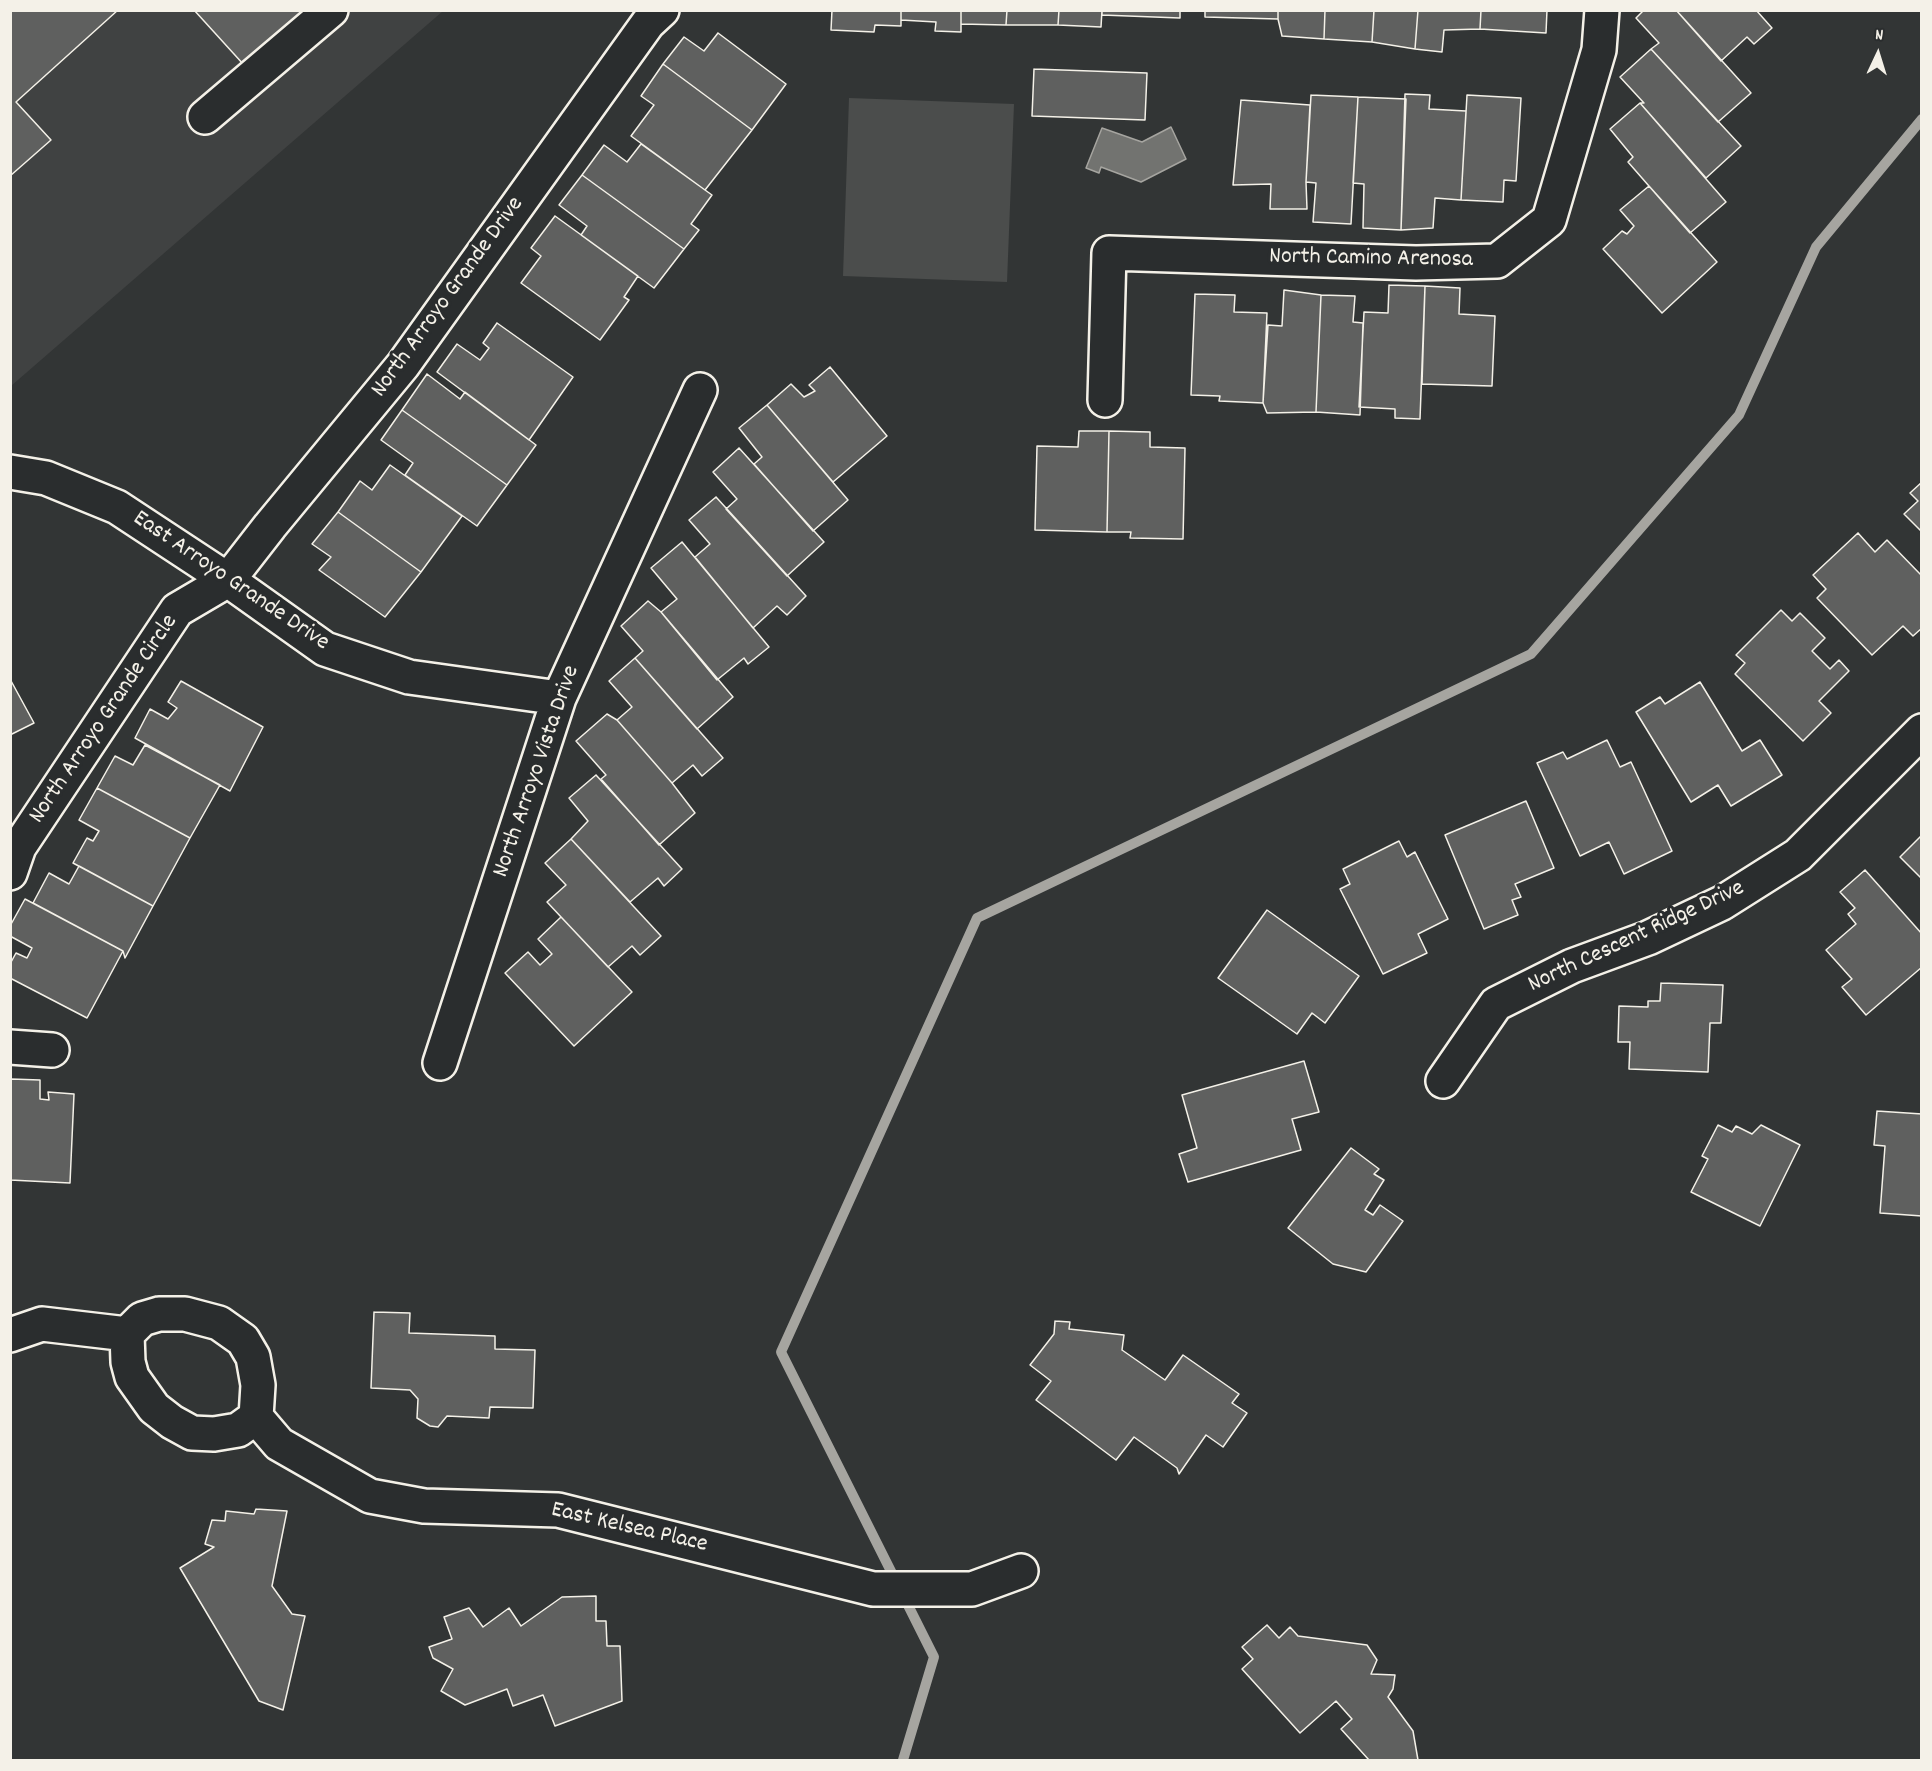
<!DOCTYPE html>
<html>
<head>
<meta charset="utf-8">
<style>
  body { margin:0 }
  #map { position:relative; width:1932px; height:1771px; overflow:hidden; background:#323535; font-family:Dekko,sans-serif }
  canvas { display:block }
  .frame { position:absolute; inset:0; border:12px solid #f4f1e8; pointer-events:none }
  .north { position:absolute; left:1848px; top:24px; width:60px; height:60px; -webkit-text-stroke:4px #2a2d2e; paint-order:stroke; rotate:4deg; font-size:16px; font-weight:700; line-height:24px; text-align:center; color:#f4f1e8 }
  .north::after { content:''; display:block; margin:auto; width:21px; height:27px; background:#f4f1e8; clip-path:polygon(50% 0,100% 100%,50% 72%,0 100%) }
</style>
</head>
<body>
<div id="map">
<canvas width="1932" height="1771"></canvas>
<div class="frame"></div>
<div class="north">N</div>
</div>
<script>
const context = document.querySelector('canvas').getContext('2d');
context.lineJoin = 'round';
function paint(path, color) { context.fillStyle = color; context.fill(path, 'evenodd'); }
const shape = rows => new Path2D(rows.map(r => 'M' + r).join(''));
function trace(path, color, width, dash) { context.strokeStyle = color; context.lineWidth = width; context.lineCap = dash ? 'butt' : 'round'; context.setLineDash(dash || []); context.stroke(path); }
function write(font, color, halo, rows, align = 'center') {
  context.font = font + ' Dekko,sans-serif'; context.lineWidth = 6; context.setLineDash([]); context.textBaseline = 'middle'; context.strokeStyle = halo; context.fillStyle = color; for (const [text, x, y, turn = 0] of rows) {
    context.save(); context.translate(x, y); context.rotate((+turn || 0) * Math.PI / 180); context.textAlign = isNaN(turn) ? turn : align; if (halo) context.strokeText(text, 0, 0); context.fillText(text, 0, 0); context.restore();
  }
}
const built = shape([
  [11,11,443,11,11,386]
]);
const green = shape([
  [849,98,1014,104,1007,282,843,276]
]);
const water = shape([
  [1171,127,1186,159,1141,182,1101,167,1099,173,1086,168,1102,128,1142,142,1171,127]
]);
const stream = shape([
  [903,1760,934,1657,781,1352,977,918,1531,654,1739,415,1816,247,1922,119]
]);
const building = shape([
  [10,10,118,10,16,102,51,140,10,176,10,10],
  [194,10,304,10,244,65,194,10],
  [832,10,901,10,901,26,875,25,874,32,831,30,832,10],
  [901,10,961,10,961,32,935,31,936,22,901,20,901,10],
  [961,10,1007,10,1006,25,961,24,961,10],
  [1007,10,1059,10,1058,25,1006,25,1007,10],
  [1059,10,1102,10,1101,27,1058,25,1059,10],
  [1102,10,1180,10,1180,18,1102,15,1102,10],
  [1205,10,1278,10,1278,19,1205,17,1205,10],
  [1278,10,1325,10,1324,39,1282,36,1278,19,1278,10],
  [1325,10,1374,10,1372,42,1324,39,1325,10],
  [1374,10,1418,10,1415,49,1372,42,1374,10],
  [1418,10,1481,10,1480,29,1444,30,1442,52,1415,49,1418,10],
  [1481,10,1547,10,1546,33,1480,29,1481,10],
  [1644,10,1676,10,1751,93,1718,122,1651,49,1659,43,1636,18,1644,10],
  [1676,10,1756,10,1772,28,1754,44,1747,37,1721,61,1676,10],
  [718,33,786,84,752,130,663,64,684,37,704,51,718,33],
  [1651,49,1741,146,1706,178,1640,103,1644,103,1620,77,1651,49],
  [663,64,752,130,705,190,631,136,654,105,641,96,663,64],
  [1034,69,1147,73,1145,120,1032,116,1034,69],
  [1405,94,1430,95,1429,109,1466,111,1461,200,1435,198,1433,228,1401,230,1405,94],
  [1311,95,1358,97,1351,224,1313,222,1316,183,1306,182,1311,95],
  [1467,95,1521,98,1516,181,1504,180,1503,202,1461,200,1467,95],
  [1358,97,1406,99,1401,230,1363,228,1364,184,1353,183,1358,97],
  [1241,100,1310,105,1306,182,1307,209,1270,209,1271,184,1233,185,1241,100],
  [1640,103,1726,202,1690,233,1628,162,1633,157,1610,129,1640,103],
  [641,144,712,195,691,224,699,230,684,249,582,175,604,145,627,162,641,144],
  [582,175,684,249,654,288,581,235,587,226,559,205,582,175],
  [1649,186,1717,262,1662,313,1603,249,1622,231,1627,234,1634,226,1620,210,1649,186],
  [555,216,638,276,624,297,629,300,600,340,521,283,541,256,531,248,555,216],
  [1389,285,1425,286,1420,419,1395,418,1395,409,1359,407,1364,312,1388,313,1389,285],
  [1425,286,1460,288,1459,314,1495,316,1492,386,1422,384,1425,286],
  [1284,290,1321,295,1316,412,1267,413,1263,403,1268,325,1282,326,1284,290],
  [1195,294,1235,295,1234,312,1267,313,1263,403,1219,401,1220,396,1191,395,1195,294],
  [1321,295,1355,296,1353,322,1363,323,1360,415,1316,412,1321,295],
  [497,323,573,377,529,440,437,372,457,344,480,360,489,348,483,343,497,323],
  [830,367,887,436,833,482,767,405,791,384,804,397,815,391,809,385,830,367],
  [427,374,460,399,465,392,536,445,507,485,402,410,427,374],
  [767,405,848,500,813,531,754,464,762,457,739,428,767,405],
  [402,410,507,485,477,526,405,475,413,463,381,440,402,410],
  [1079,431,1109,431,1107,532,1035,530,1037,446,1078,447,1079,431],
  [1109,431,1150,432,1150,447,1185,448,1183,539,1130,538,1131,532,1107,532,1109,431],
  [739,448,824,542,787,576,726,509,737,499,713,472,739,448],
  [390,465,462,516,421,572,338,512,360,481,372,490,390,465],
  [1922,482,1922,532,1904,514,1918,501,1910,493,1922,482],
  [716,497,806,596,787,615,777,606,753,628,695,557,710,544,689,520,716,497],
  [338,512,421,572,385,617,319,570,331,557,312,544,338,512],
  [1858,533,1875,552,1887,540,1922,576,1922,628,1913,636,1903,626,1872,655,1817,598,1826,589,1813,575,1858,533],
  [682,542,769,647,748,664,744,658,717,680,661,612,677,599,651,568,682,542],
  [648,601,661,612,733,697,697,729,635,658,643,651,621,626,648,601],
  [1781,610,1792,621,1800,613,1825,638,1812,651,1830,669,1839,660,1849,671,1819,701,1831,713,1803,741,1735,674,1745,663,1736,655,1781,610],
  [635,658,723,758,702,776,693,765,672,783,617,720,632,707,609,681,635,658],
  [10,679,34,723,10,735,10,679],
  [181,681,263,727,230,791,135,738,150,709,168,719,177,708,168,702,181,681],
  [1700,682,1742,751,1760,740,1782,775,1731,806,1718,785,1691,802,1636,712,1660,697,1665,704,1700,682],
  [607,714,617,720,672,783,695,813,659,845,601,779,606,775,576,741,607,714],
  [1607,740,1620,767,1631,762,1672,851,1624,874,1609,842,1580,856,1537,763,1563,752,1567,759,1607,740],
  [145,745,220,785,190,838,97,788,115,756,133,765,145,745],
  [596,775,682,869,664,886,658,878,630,902,571,839,588,821,569,798,596,775],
  [97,788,190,838,153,906,73,863,87,838,93,841,99,831,79,820,97,788],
  [1526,801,1554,868,1515,884,1521,897,1512,900,1518,915,1484,929,1445,835,1526,801],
  [1922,835,1922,879,1900,857,1922,835],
  [571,839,661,936,640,955,632,946,608,967,547,902,566,885,545,863,571,839],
  [1399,841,1407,857,1415,852,1448,919,1418,934,1427,953,1383,974,1340,889,1350,884,1343,869,1399,841],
  [79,866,153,906,125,958,123,951,33,903,49,873,69,884,79,866],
  [1865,870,1922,934,1922,967,1866,1015,1842,987,1852,979,1826,950,1856,924,1848,914,1855,908,1840,892,1865,870],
  [25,899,123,951,87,1018,10,978,10,964,16,953,27,958,32,948,10,936,10,926,25,899],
  [1267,910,1359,976,1325,1023,1312,1013,1297,1034,1218,978,1267,910],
  [561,917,632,992,574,1046,505,973,528,952,540,965,552,954,538,939,561,917],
  [1661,983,1723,985,1721,1023,1710,1023,1708,1072,1629,1069,1630,1042,1618,1042,1619,1006,1648,1007,1648,1001,1660,1001,1661,983],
  [1304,1061,1319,1112,1292,1119,1301,1150,1188,1182,1179,1154,1197,1148,1182,1095,1304,1061],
  [11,1079,40,1080,40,1099,49,1100,48,1092,74,1094,70,1183,10,1180,11,1079],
  [1877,1111,1922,1114,1922,1216,1880,1213,1885,1146,1874,1145,1877,1111],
  [1718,1125,1732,1132,1736,1126,1752,1134,1761,1125,1800,1145,1760,1226,1691,1192,1708,1159,1702,1156,1718,1125],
  [1351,1148,1379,1169,1374,1174,1384,1180,1365,1210,1373,1215,1380,1205,1403,1221,1366,1272,1333,1264,1288,1228,1351,1148],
  [374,1312,410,1313,409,1333,495,1336,495,1349,535,1350,533,1408,490,1407,489,1418,447,1416,438,1427,430,1426,417,1418,418,1399,410,1390,371,1388,374,1312],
  [1055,1321,1070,1322,1069,1329,1124,1335,1122,1350,1165,1380,1183,1355,1239,1394,1232,1403,1247,1413,1223,1447,1206,1435,1179,1474,1177,1468,1134,1437,1116,1460,1036,1400,1051,1381,1030,1365,1054,1334,1055,1321],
  [256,1509,287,1511,272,1586,292,1614,305,1616,283,1710,259,1701,180,1568,214,1547,205,1544,212,1520,225,1521,226,1511,254,1514,256,1509],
  [596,1596,596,1621,606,1621,607,1646,620,1646,622,1701,555,1726,543,1695,513,1706,507,1689,465,1705,441,1691,453,1669,433,1658,429,1647,452,1639,444,1617,469,1608,483,1627,509,1608,521,1626,562,1597,596,1596],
  [1267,1625,1279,1638,1290,1627,1298,1636,1367,1645,1377,1660,1371,1674,1395,1675,1393,1689,1388,1697,1413,1731,1418,1760,1369,1760,1341,1729,1352,1719,1336,1701,1300,1733,1242,1669,1253,1659,1242,1647,1267,1625]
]);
const minor = shape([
  [205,117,331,10],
  [1105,400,1109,253,1416,263,1497,261,1549,220,1599,50,1602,10],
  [10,472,46,478,117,507,228,580,325,649,409,677,559,698],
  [10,873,19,847,177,610,228,580,270,526,403,365,648,23,662,10],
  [10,1047,52,1050],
  [440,1063,559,698,700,390],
  [1443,1081,1496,1004,1572,966,1648,938,1722,903,1798,855,1922,731],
  [159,1314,185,1314,219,1323,243,1340,253,1357,258,1385,256,1417,238,1430,214,1434,192,1433,172,1422,154,1408,132,1377,128,1362,127,1334,142,1319,159,1314],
  [10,1335,42,1324,127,1334],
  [256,1417,279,1444,370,1496,424,1506,558,1510,873,1589,972,1589,1021,1571]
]);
const streetNames = [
  ["North Camino Arenosa",1371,260,1],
  ["North Arroyo Grande Drive",449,298,-54],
  ["East Arroyo Grande Drive",230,582,34],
  ["North Arroyo Grande Circle",105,720,-56],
  ["North Arroyo Vista Drive",538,772,-71],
  ["North Cescent Ridge Drive",1637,938,-25],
  ["East Kelsea Place",629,1529,13]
];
paint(built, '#404242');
paint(green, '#4b4d4c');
paint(water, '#727370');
trace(water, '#a6a5a0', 1.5);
trace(stream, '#a6a5a0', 10);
paint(building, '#5f605f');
trace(building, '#f4f1e8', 1.5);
trace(minor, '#f4f1e8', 38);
trace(minor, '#2a2d2e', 33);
write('24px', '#f4f1e8', '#2a2d2e', streetNames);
</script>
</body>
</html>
